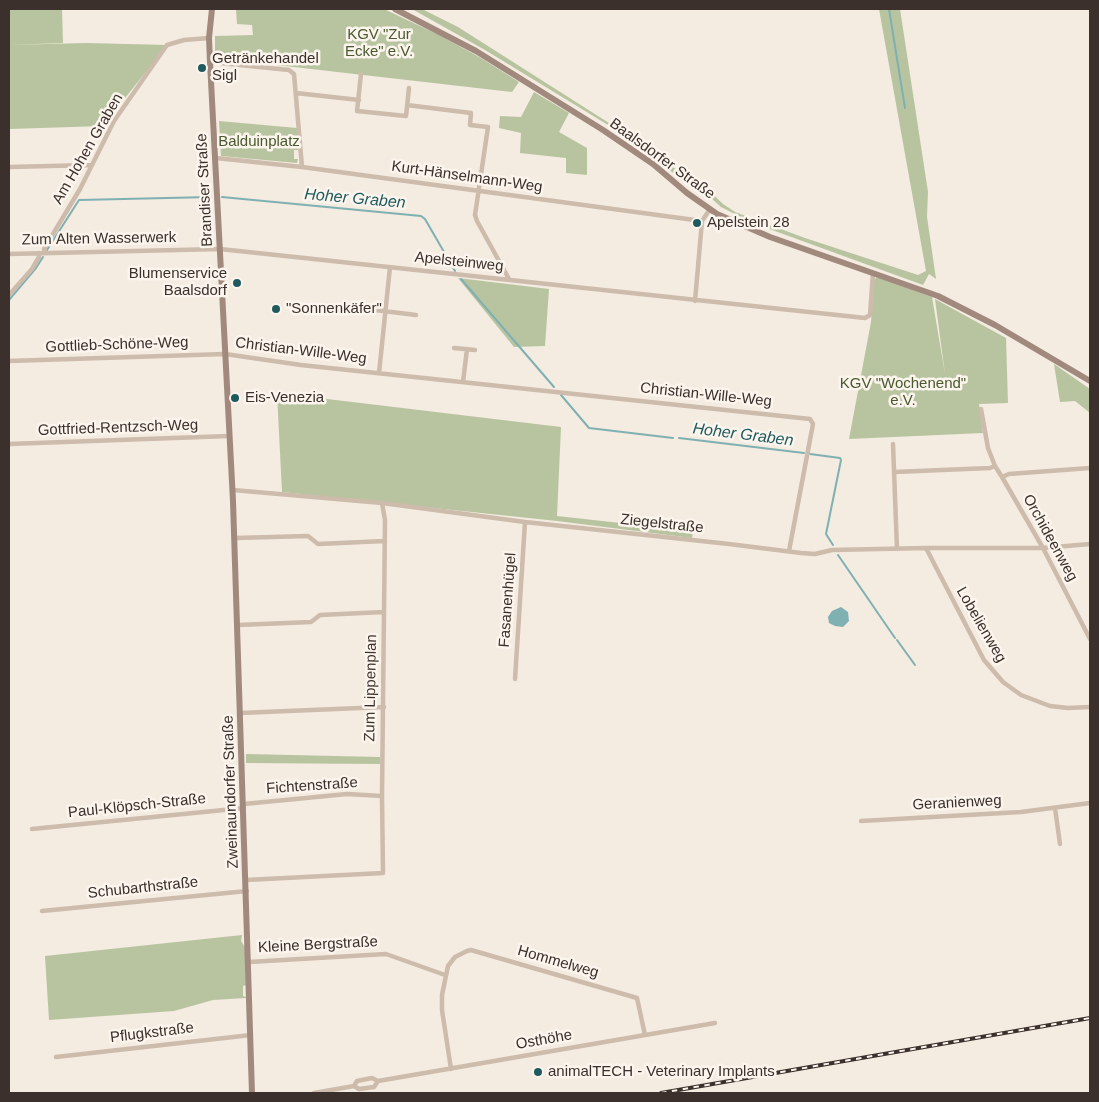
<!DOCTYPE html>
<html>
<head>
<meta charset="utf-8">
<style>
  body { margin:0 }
  #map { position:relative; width:1099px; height:1102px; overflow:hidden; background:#f4ebe1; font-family:Arial,sans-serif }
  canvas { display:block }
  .frame { position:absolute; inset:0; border:10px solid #3b302b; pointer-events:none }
</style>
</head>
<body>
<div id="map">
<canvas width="1099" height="1102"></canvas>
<div class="frame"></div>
</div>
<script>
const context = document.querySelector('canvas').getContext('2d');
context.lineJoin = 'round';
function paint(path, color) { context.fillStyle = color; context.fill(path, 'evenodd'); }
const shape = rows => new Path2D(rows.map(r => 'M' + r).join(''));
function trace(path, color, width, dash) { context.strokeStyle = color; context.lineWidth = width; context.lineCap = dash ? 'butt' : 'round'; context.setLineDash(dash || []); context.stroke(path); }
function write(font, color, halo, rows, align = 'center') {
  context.font = font + ' Arial,sans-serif'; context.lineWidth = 5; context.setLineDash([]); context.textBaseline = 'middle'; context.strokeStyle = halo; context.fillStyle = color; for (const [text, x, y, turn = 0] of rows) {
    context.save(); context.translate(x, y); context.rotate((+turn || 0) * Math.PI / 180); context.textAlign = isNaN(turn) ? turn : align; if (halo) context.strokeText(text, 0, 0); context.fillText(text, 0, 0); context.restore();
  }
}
const green = shape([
  [9,9,62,9,63,43,9,45],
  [236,9,384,9,439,35,481,58,519,82,512,92,215,58,215,36,253,35,252,25,237,24],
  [412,9,422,9,458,27,609,123,683,174,700,182,723,204,735,212,805,238,918,275,926,271,879,9,900,9,928,192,927,217,936,279,929,274,923,285,753,223,721,207,699,187,677,176,634,142,608,125,485,50],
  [86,43,167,45,103,126,9,129,9,45],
  [534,92,569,113,559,132,587,148,587,175,566,173,566,158,520,153,521,133,499,128,500,116,521,117],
  [219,121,297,128,298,150,294,150,294,159,298,159,297,163,221,156],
  [877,277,932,297,945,374,935,299,1006,338,1008,403,979,404,983,433,849,439,871,322,874,280],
  [458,278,549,289,545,346,514,347],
  [1054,364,1090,389,1090,413,1075,401,1060,402],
  [277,393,561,427,557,516,693,531,692,538,557,521,282,492],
  [246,754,380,757,380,764,246,763],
  [242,935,241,941,245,947,246,985,243,986,243,996,246,997,246,998,213,1000,174,1011,49,1020,45,956]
]);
const water = shape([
  [841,607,848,612,849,621,843,627,835,626,829,623,828,617,832,611]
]);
const stream = shape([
  [889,9,905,108],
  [222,197,421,216,425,219,455,271],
  [47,250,79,200,211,197],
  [461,279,554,387],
  [9,300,36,268,43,257],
  [561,395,589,428,673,438],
  [679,438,804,453],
  [810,454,840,458,841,460,826,534,833,545],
  [838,555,895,638],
  [897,640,915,665]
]);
const street = shape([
  [210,62,289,70,294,74,302,167],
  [361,74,357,111,406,116,409,88],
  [296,93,359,100],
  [407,105,471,113,470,125,488,127,475,215,477,221,509,279],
  [216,158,302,167,702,221,710,209],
  [9,167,91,165],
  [45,253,44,249,80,189,114,121,167,45,184,40,209,38],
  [9,254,220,249,865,318,870,315,873,273],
  [9,295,32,269,39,257,39,253],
  [695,301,702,221],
  [342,306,416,315],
  [454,348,475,350],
  [9,361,225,354,301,365,810,419,813,424,789,551],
  [379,373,390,267],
  [463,382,467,349],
  [981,409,988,448,995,466],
  [9,444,229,436],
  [893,444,897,549],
  [894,472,990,468,995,466,1002,477,1009,474,1090,468],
  [1002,477,1043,548,1090,639],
  [233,490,382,503,525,522,729,544,801,553,815,554,832,550,926,548,1043,548,1090,544],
  [235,538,308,536,318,544,385,541],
  [926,548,984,660,1003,682,1021,695,1050,706,1068,708,1090,707],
  [238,625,311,622,320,615,384,612],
  [515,679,525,522],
  [240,713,384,707],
  [244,804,347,794,382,796],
  [1055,808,1060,844],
  [861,821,1021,812,1090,803],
  [32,829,244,808],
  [246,880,383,873,382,796,385,520,382,503],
  [42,911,247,891],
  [249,962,386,954,445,975],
  [56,1057,251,1035],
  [451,1069,442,1010,442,995,448,966,455,957,467,951,471,950,637,998,645,1035],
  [354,1086,359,1089,374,1087,378,1081],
  [314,1093,354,1086,357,1081,372,1078,378,1081,715,1023]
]);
const secondary = shape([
  [212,9,209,38,210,62,233,501,252,1093],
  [395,9,476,51,603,130,653,164,687,193,717,214,770,237,938,296,995,325,1090,381]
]);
const rail = shape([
  [661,1093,1090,1018]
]);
const markers = [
  [202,68,5,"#1f5a5e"],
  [697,223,5,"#1f5a5e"],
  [237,283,5,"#1f5a5e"],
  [276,309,5,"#1f5a5e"],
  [235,398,5,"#1f5a5e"],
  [538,1072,5,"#1f5a5e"]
];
const parkNames = [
  ["KGV \"Zur",379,35],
  ["Ecke\" e.V.",379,52],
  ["Balduinplatz",259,142],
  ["KGV \"Wochenend\"",903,384],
  ["e.V.",903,401]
];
const poiNames = [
  ["Getränkehandel",212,59],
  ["Sigl",212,76],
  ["Apelstein 28",707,223],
  ["Blumenservice",227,274,"right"],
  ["Baalsdorf",227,291,"right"],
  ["\"Sonnenkäfer\"",286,309],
  ["Eis-Venezia",245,398],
  ["animalTECH - Veterinary Implants",548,1072]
];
const streetNames = [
  ["Am Hohen Graben",88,149,-60],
  ["Baalsdorfer Straße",662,159,36],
  ["Kurt-Hänselmann-Weg",467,177,8],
  ["Brandiser Straße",205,190,-93],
  ["Zum Alten Wasserwerk",99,239,-1],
  ["Apelsteinweg",459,262,6],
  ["Gottlieb-Schöne-Weg",117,345,-2],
  ["Christian-Wille-Weg",301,351,7],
  ["Christian-Wille-Weg",706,395,6],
  ["Gottfried-Rentzsch-Weg",118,428,-2],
  ["Ziegelstraße",662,524,6],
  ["Orchideenweg",1050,538,61],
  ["Fasanenhügel",508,600,-86],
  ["Lobelienweg",981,625,60],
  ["Zum Lippenplan",371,688,-89],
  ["Fichtenstraße",312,786,-4],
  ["Zweinaundorfer Straße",231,792,-92],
  ["Geranienweg",957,803,-3],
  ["Paul-Klöpsch-Straße",137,806,-6],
  ["Schubarthstraße",143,888,-6],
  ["Kleine Bergstraße",318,945,-3],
  ["Hommelweg",558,962,16],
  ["Pflugkstraße",152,1033,-7],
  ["Osthöhe",544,1040,-10]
];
const waterNames = [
  ["Hoher Graben",355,199,5],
  ["Hoher Graben",743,435,7]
];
paint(green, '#b8c4a0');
paint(water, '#7fb0b2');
trace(stream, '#7fb0b2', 2);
trace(street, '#cdbbac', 4.5);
trace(secondary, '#a18a7d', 6);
trace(rail, '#3b302b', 4);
trace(rail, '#fbf5ee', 2, [5.5]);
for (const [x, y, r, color] of markers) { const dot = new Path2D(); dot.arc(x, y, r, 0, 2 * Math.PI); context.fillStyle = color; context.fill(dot); trace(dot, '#fbf5ee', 2); }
write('15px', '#4a5a2e', '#fbf5ee', parkNames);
write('15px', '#3b302b', '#fbf5ee', poiNames, 'left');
write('15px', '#3b302b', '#fbf5ee', streetNames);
write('italic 16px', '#1f5a5e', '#fbf5ee', waterNames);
</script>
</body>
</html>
